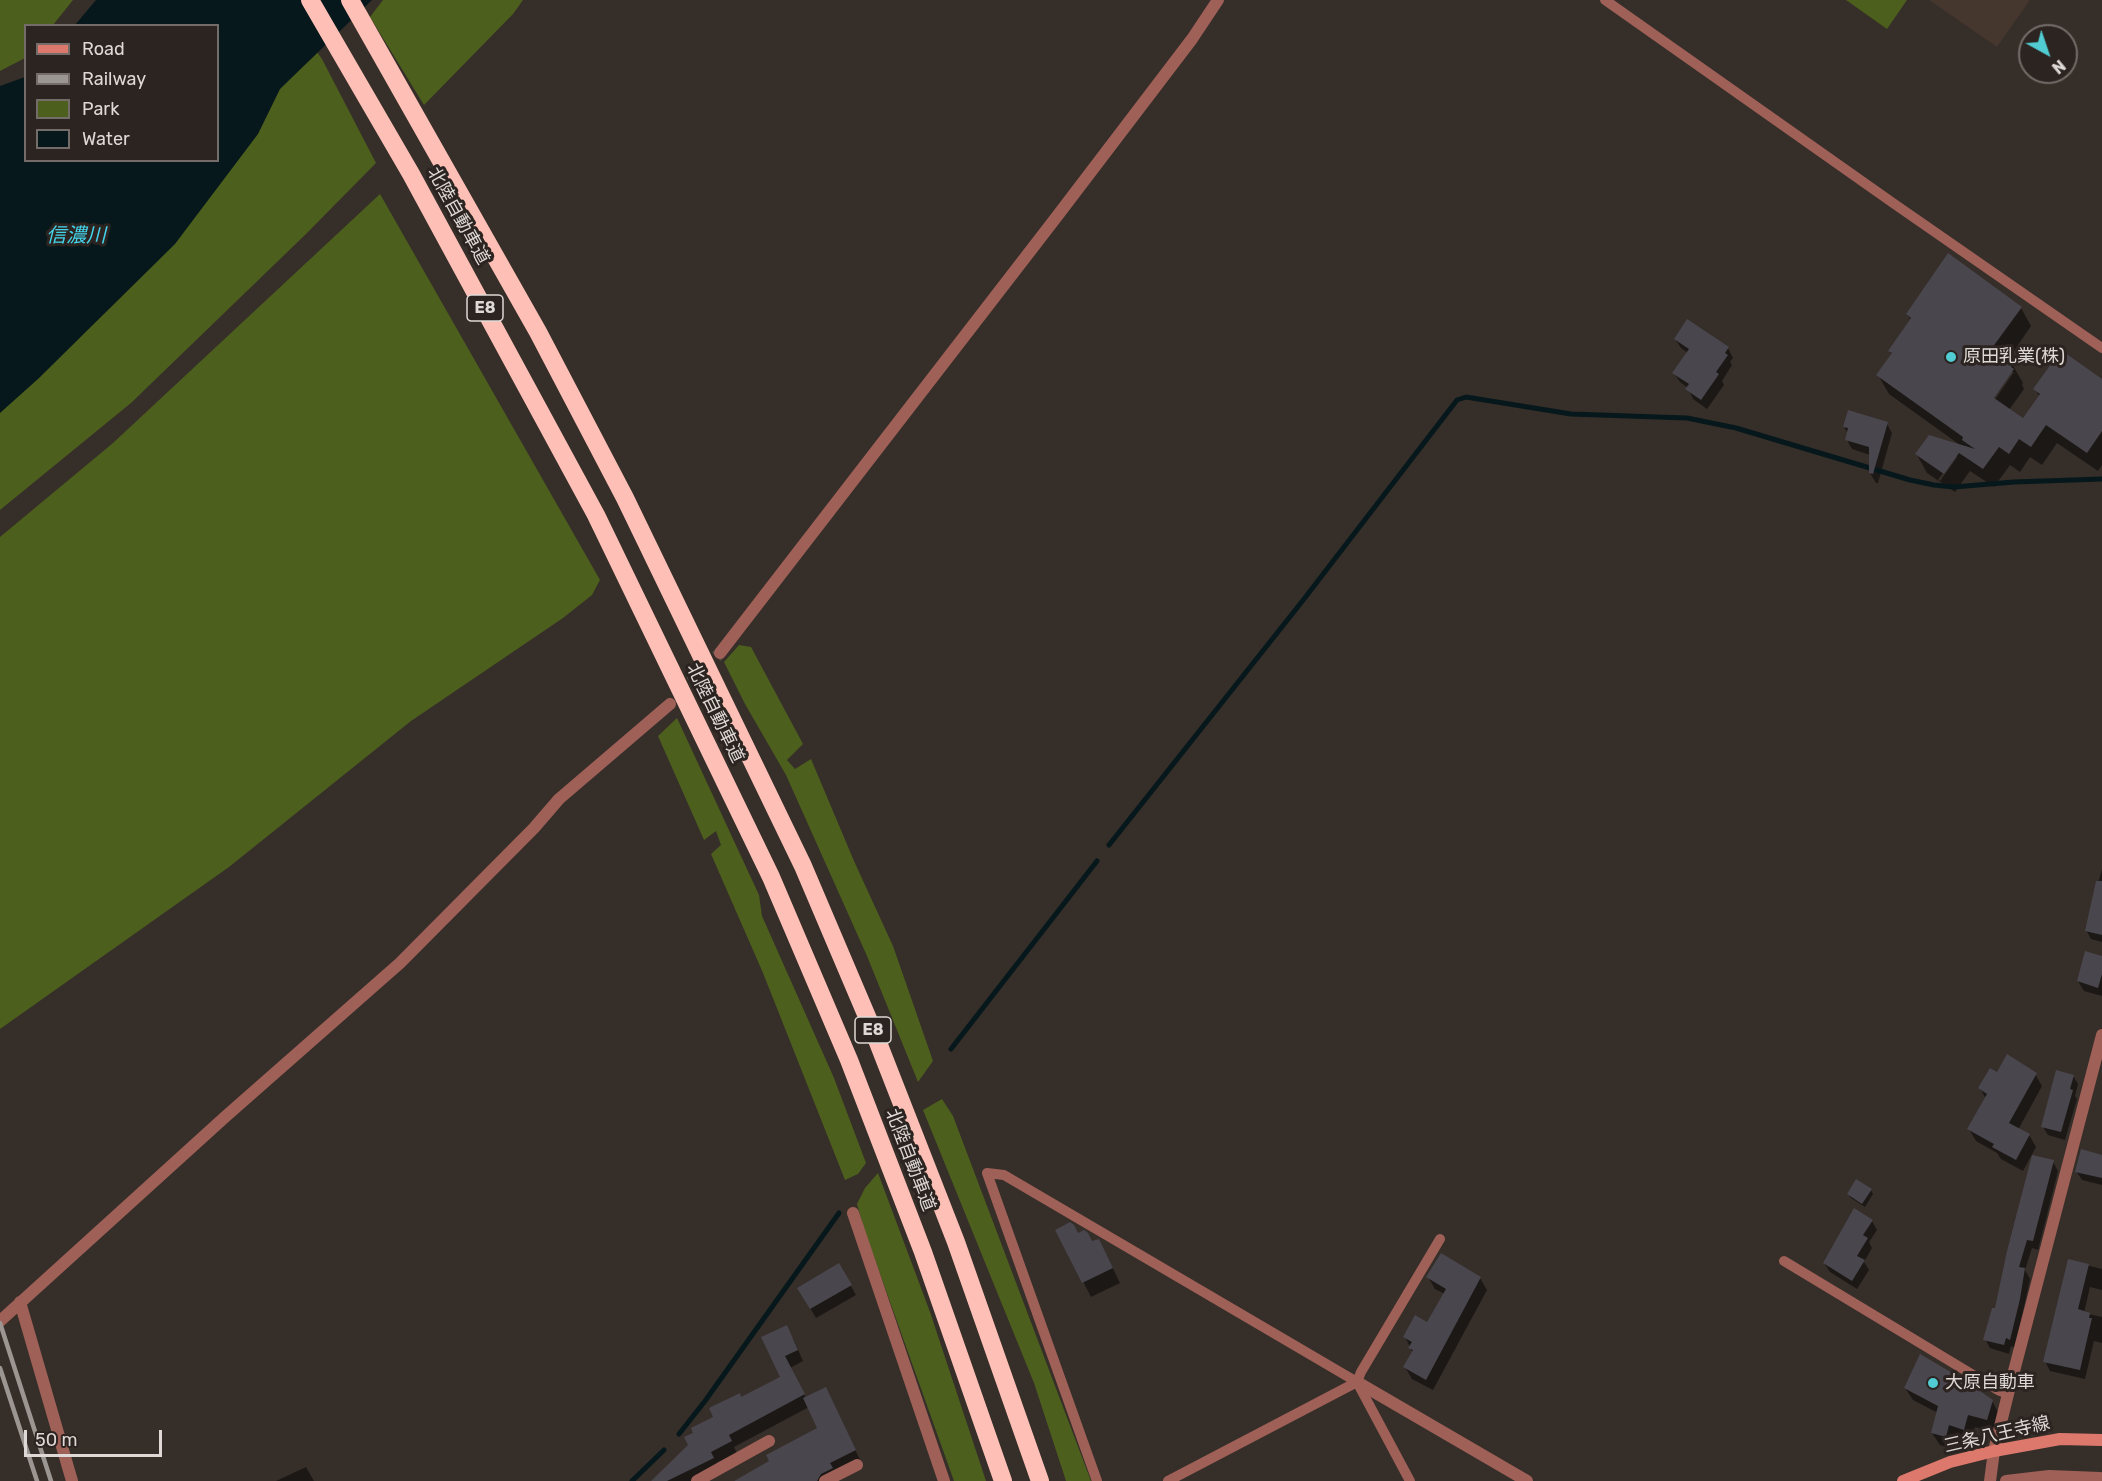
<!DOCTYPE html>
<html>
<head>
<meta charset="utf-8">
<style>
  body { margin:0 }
  #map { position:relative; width:2102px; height:1481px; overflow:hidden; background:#362e29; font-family:Rubik,sans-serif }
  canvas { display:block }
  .legend { position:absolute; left:24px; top:24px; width:195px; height:138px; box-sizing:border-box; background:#2c2420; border:2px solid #736c69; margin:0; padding:8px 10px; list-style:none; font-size:18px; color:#ded9d6 }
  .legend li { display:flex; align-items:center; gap:12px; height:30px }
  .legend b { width:30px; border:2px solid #736c69 }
  .north { position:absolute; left:2018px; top:24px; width:60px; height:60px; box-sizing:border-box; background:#2c2420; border:2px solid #736c69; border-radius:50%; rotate:140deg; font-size:16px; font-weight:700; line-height:24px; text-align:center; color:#ded9d6 }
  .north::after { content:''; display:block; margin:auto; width:21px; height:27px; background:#51ccd3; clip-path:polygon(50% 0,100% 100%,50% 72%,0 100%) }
  .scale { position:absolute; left:24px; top:1430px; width:138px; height:27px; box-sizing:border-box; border:3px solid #ded9d6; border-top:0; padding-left:8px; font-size:18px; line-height:21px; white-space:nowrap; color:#ded9d6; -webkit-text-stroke:4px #2c2420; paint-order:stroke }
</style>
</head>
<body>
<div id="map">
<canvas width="2102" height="1481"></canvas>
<ul class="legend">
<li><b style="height:8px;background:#dc796c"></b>Road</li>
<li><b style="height:8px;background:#9c9692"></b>Railway</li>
<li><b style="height:16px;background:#4d5f1d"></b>Park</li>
<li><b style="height:16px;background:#06181b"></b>Water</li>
</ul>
<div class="north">N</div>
<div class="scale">50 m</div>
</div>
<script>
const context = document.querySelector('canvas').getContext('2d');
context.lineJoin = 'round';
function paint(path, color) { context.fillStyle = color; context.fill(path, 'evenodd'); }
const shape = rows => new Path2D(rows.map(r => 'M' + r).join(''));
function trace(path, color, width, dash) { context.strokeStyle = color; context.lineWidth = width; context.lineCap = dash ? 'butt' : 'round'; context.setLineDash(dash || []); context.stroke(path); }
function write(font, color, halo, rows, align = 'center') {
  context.font = font + ' Rubik,"Noto Sans JP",sans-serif'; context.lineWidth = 6; context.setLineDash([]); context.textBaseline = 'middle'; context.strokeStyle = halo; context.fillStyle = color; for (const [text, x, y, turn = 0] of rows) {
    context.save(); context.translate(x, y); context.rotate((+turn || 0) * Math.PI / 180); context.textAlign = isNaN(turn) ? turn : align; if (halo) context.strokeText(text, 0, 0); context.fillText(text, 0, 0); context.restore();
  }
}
const built = shape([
  [1929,0,2030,0,1997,47]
]);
const green = shape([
  [0,0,73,0,53,25,26,26,25,58,0,71],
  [383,0,523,0,513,14,424,105,370,17],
  [1846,0,1907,0,1887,29],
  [310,42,322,59,376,163,306,234,131,403,0,510,0,365,218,160],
  [380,194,600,580,592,595,563,618,411,721,229,867,0,1029,0,537,113,443],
  [739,645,751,647,803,744,787,760,795,769,811,759,854,861,893,946,933,1061,918,1082,867,956,786,775,745,704,724,662],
  [677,718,759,895,762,916,834,1078,866,1163,858,1174,845,1180,763,973,711,854,721,845,716,831,704,840,658,736],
  [942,1099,953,1116,1091,1481,1066,1481,1034,1383,923,1110],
  [878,1173,930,1312,986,1481,954,1481,864,1229,857,1204,865,1188]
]);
const water = shape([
  [96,0,372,0,280,89,258,134,175,244,38,379,0,413,0,86,25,77,26,160,218,160,218,26,75,25]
]);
const shadow = shape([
  [2021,308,2031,326,2007,361,2012,364,2023,383,2022,385,2024,389,2009,410,2024,420,2040,397,2035,389,2102,380,2102,465,2098,471,2057,443,2042,465,2030,457,2020,472,2010,465,1994,487,1970,471,1955,492,1927,473,1917,455,1960,445,1889,394,1878,375,1892,355,1890,351,1911,320,1907,314],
  [2011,372,2014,372,1991,405,1989,403],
  [1954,457,1957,457,1940,481,1938,480],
  [1675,339,1728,348,1733,358,1730,362,1732,365,1722,381,1724,385,1707,409,1693,399,1688,388,1680,382,1674,373,1688,353,1681,348],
  [1887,424,1892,433,1878,483,1876,483,1870,473,1870,455,1852,449,1847,440,1848,434,1844,427],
  [2102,869,2102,942,2091,939,2086,930],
  [2102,958,2102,996,2084,991,2078,981],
  [1998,1074,2035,1074,2042,1086,2018,1130,2029,1135,2036,1147,2023,1171,2001,1159,1997,1153,1976,1141,1969,1129,1986,1099,1980,1088],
  [2073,1076,2078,1084,2075,1096,2077,1099,2065,1140,2048,1135,2043,1127],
  [2102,1156,2102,1185,2082,1180,2076,1171],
  [2053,1162,2058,1171,2038,1250,2032,1248,2025,1270,2030,1279,2015,1348,2011,1346,2009,1354,1990,1348,1985,1339],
  [1871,1190,1873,1194,1865,1207,1851,1198,1848,1194],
  [1872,1221,1877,1230,1869,1242,1872,1248,1864,1262,1869,1270,1857,1289,1830,1272,1824,1263],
  [1057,1231,1078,1235,1092,1243,1107,1256,1120,1283,1091,1297],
  [2070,1261,2102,1269,2102,1290,2090,1287,2084,1313,2102,1317,2102,1343,2094,1341,2085,1379,2050,1371,2045,1361],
  [839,1265,856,1295,816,1318,799,1289],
  [1428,1277,1480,1278,1487,1290,1433,1390,1412,1379,1405,1367,1413,1353,1405,1337,1427,1324,1445,1294,1435,1289],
  [763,1338,793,1338,803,1361,790,1368,806,1398,832,1400,861,1462,835,1481,734,1481,771,1461,819,1429,809,1407,734,1447,737,1453,716,1463,719,1470,696,1481,653,1481,690,1446,695,1434,741,1399,782,1377],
  [1905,1388,1992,1401,1999,1414,1994,1432,1975,1427,1971,1442,1956,1437,1952,1449,1940,1445,1932,1433,1938,1413,1913,1400],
  [306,1467,314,1481,276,1481]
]);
const stream = shape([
  [1109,845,1304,599,1457,400,1466,397,1571,414,1687,418,1736,428,1910,480,1934,485,1954,487,2014,482,2102,479],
  [951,1049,1097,861],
  [679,1434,705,1401,839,1213],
  [632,1481,664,1450]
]);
const building = shape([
  [1948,253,2022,307,1992,348,2013,363,2011,367,2014,369,1994,398,2023,418,2040,394,2033,389,2061,350,2102,379,2102,431,2087,453,2046,425,2031,447,2019,439,2009,454,1999,447,1983,469,1959,453,1944,474,1915,454,1929,435,1975,449,1962,440,1963,437,1876,375,1892,353,1888,351,1911,318,1906,314],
  [1687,319,1729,347,1725,353,1728,355,1716,372,1719,374,1701,400,1685,389,1689,384,1672,373,1689,349,1674,339],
  [1848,410,1888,422,1873,474,1869,473,1869,447,1845,440,1848,428,1843,427],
  [2096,881,2102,881,2102,935,2085,931],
  [2085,951,2102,956,2102,974,2098,988,2077,981],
  [2007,1054,2037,1073,2009,1123,2030,1134,2016,1160,1992,1147,1994,1144,1967,1129,1987,1094,1978,1088,1990,1068,1997,1072],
  [2056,1070,2074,1075,2070,1089,2073,1090,2061,1132,2041,1127],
  [2081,1149,2102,1155,2102,1178,2075,1172],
  [2032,1155,2054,1160,2033,1241,2027,1240,2019,1267,2025,1268,2020,1299,2010,1340,2006,1338,2004,1345,1983,1340,1992,1308,1995,1308,2007,1251],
  [1856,1179,1872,1189,1862,1204,1847,1194],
  [1854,1208,1873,1220,1863,1235,1868,1238,1857,1256,1865,1260,1852,1281,1823,1263],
  [1070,1222,1074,1225,1078,1233,1084,1230,1088,1233,1092,1241,1099,1239,1113,1268,1082,1283,1055,1230],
  [1441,1253,1481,1277,1426,1380,1403,1367,1413,1350,1408,1348,1412,1342,1403,1337,1415,1315,1427,1322,1446,1289,1426,1277],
  [2068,1259,2089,1264,2078,1309,2090,1313,2089,1318,2092,1318,2080,1370,2043,1362],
  [839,1263,852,1285,810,1309,797,1288],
  [787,1325,798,1350,785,1356,805,1394,729,1435,732,1441,711,1452,714,1458,667,1481,651,1481,688,1445,684,1437,693,1433,691,1428,713,1417,709,1408,740,1393,741,1397,780,1377,761,1337],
  [1920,1354,1961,1378,1993,1400,1987,1420,1968,1415,1964,1430,1949,1425,1946,1437,1931,1433,1938,1406,1904,1388],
  [826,1387,856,1450,830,1463,833,1468,821,1474,817,1481,734,1481,769,1461,766,1455,817,1428,803,1398]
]);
const minorTunnel = shape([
  [678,695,720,653]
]);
const service = shape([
  [1605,0,1893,203,2102,348],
  [1784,1261,1998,1390,2008,1394],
  [1097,1481,987,1173,1004,1175,1357,1382,1410,1481],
  [1168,1481,1357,1382,1361,1372,1440,1239]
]);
const minor = shape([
  [720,653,1058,215,1192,39,1218,0],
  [853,1213,944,1481],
  [20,1302,72,1481],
  [0,1321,225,1117,400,963,534,828,559,799,670,704],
  [1357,1382,1527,1481],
  [697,1481,769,1441],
  [825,1481,857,1465],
  [1990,1481,1994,1451,2008,1394,2102,1035],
  [2006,1481,2049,1476,2100,1478]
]);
const secondary = shape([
  [1903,1481,1950,1462,1994,1451,2060,1439,2102,1440]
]);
const motorway = shape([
  [310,0,411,174,596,515,771,877,849,1060,923,1252,1003,1481],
  [350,0,538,332,625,498,803,866,877,1040,956,1242,1040,1481]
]);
const rail = shape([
  [0,1323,51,1481],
  [0,1368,37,1481]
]);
const markers = [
  [1951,357,6,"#51ccd3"],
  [1933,1383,6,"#51ccd3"]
];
const shields = [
  [485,308,36],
  [873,1030,36]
];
const shieldNames = [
  ["E8",485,308],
  ["E8",873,1030]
];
const streetNames = [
  ["北陸自動車道",458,216,61],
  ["北陸自動車道",715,713,64],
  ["北陸自動車道",910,1160,69],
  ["三条八王寺線",1997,1435,-13]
];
const poiNames = [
  ["原田乳業(株)",1963,357],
  ["大原自動車",1945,1383]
];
const waterNames = [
  ["信濃川",76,236]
];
paint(built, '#45362e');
paint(green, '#4d5f1d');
paint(water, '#06181b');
paint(shadow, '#0007');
trace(stream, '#06181b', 5);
paint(building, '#49464e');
trace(minorTunnel, '#4f4843', 12, [12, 6]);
trace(service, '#9f6057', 10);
trace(minor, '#9f6057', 12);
trace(secondary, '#dc796c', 12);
trace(motorway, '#fec0b6', 18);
trace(rail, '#9c9692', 4.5);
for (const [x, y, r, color] of markers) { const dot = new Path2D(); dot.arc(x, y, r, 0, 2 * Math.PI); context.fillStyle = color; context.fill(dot); trace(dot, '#2c2420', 2); }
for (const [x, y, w] of shields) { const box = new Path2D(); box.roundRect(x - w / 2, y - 13, w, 26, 4.5); context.fillStyle = '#2c2420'; context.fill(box); trace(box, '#ded9d6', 1.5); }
write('bold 16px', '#ded9d6', null, shieldNames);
write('18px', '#ded9d6', '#2c2420', streetNames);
write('18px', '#ded9d6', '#2c2420', poiNames, 'left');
write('italic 20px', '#43d4ec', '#2c2420', waterNames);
</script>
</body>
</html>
